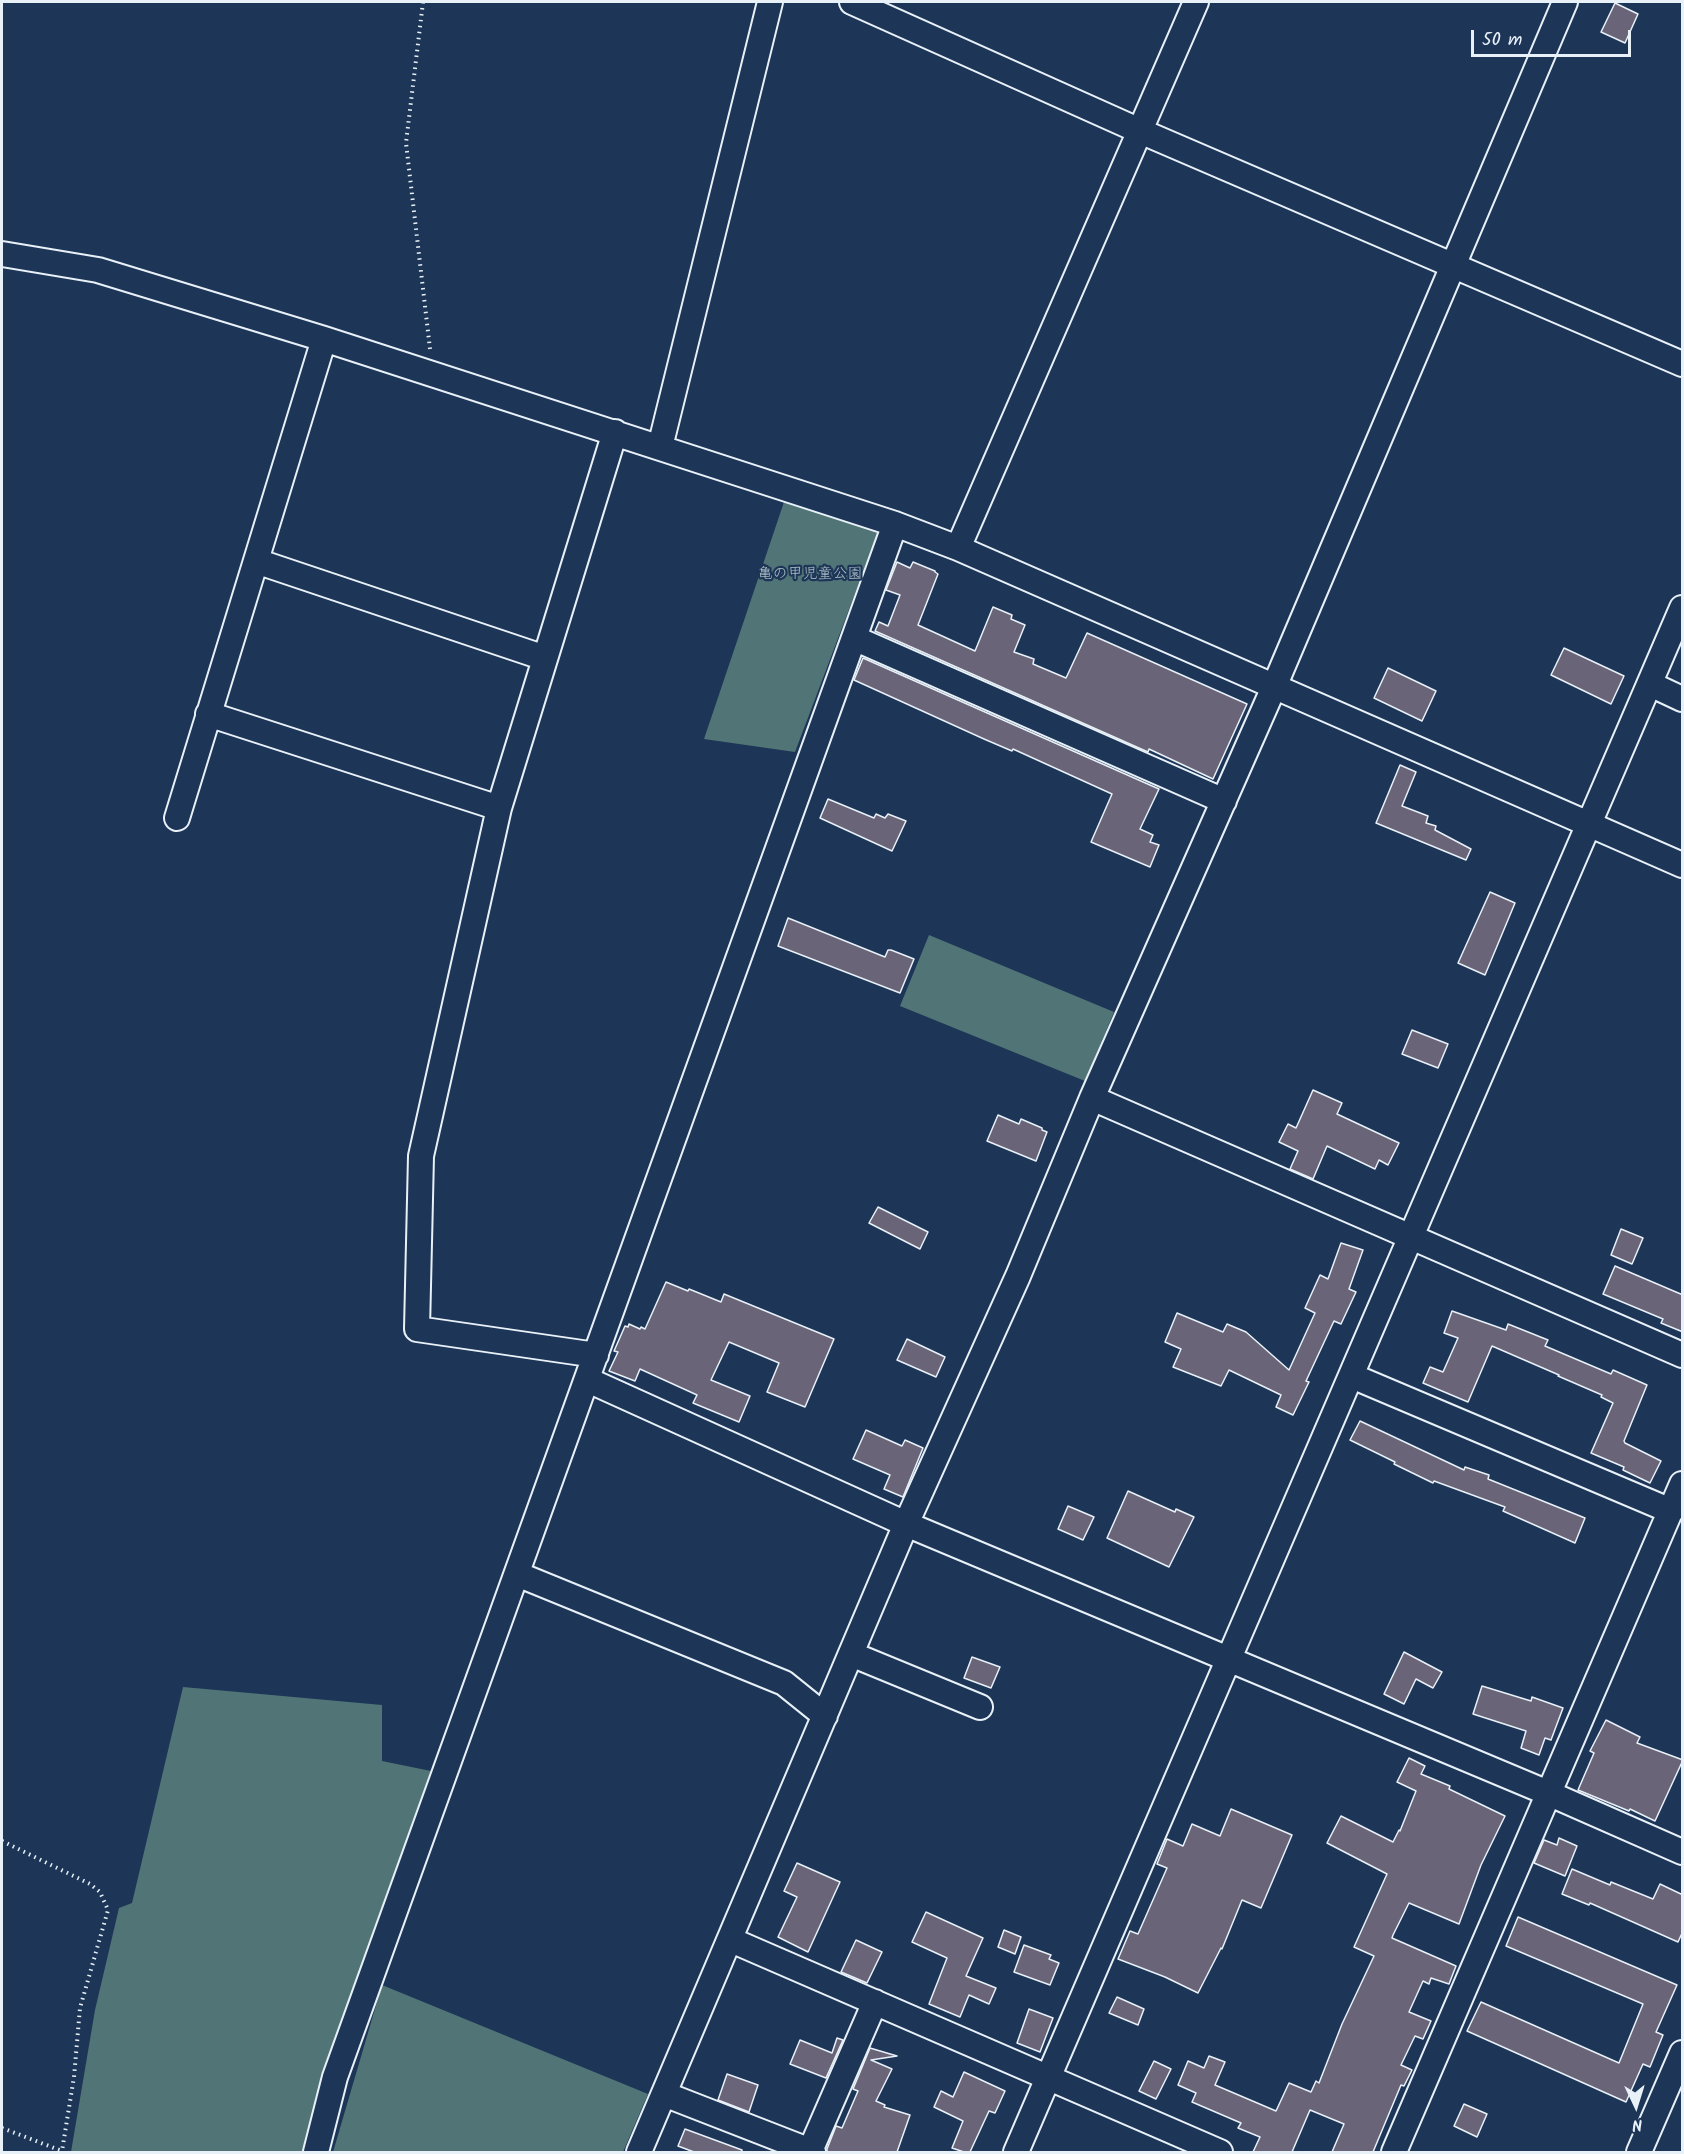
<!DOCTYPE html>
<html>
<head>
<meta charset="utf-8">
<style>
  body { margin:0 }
  #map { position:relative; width:1684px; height:2154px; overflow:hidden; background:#1d3557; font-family:Kalam,sans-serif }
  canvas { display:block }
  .frame { position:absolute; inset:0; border:3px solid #e8f1f8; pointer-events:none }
  .north { position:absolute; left:1606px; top:2076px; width:60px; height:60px; -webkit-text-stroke:4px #1d3557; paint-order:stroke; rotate:176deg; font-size:16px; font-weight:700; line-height:24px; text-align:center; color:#e8f1f8 }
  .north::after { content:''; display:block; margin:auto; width:21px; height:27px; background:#e8f1f8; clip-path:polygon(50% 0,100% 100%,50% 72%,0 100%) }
  .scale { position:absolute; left:1471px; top:30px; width:160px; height:27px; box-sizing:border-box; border:3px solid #e8f1f8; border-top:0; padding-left:8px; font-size:18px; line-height:21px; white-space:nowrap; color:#e8f1f8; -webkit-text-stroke:4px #1d3557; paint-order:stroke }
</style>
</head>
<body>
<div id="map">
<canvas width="1684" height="2154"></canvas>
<div class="frame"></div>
<div class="north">N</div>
<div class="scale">50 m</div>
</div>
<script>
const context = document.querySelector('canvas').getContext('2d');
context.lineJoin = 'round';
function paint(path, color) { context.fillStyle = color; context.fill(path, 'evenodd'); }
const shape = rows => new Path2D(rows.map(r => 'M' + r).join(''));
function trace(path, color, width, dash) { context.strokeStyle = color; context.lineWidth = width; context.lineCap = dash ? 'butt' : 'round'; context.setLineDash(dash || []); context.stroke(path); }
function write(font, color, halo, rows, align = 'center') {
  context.font = font + ' Kalam,"Klee One",sans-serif'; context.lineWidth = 4.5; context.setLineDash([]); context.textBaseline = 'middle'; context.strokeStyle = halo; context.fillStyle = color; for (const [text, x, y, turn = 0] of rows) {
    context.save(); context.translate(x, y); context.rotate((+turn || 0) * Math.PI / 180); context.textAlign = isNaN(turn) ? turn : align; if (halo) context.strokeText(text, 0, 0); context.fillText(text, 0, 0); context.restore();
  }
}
const green = shape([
  [785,499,879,530,795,752,704,739],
  [929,935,1114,1012,1085,1081,900,1006],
  [183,1687,382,1705,382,1761,431,1771,328,2065,305,2152,71,2152,95,2010,119,1908,132,1903],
  [382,1985,648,2094,623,2152,333,2152]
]);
const building = shape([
  [1615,3,1638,14,1625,43,1601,32,1615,3],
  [897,562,910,568,913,562,935,571,935,572,938,574,918,625,975,651,993,607,1012,615,1011,619,1025,625,1014,652,1034,659,1033,664,1066,678,1087,633,1247,704,1213,779,1149,749,1148,752,875,631,879,622,888,626,900,595,886,590,897,562],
  [1564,648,1624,676,1611,704,1551,675,1564,648],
  [863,658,1159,789,1140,829,1153,835,1150,842,1159,845,1150,867,1091,842,1112,794,1013,749,1012,751,984,739,854,680,863,658],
  [1388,668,1436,691,1422,721,1374,698,1388,668],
  [1400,765,1416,772,1402,806,1428,816,1426,823,1436,826,1435,830,1471,849,1466,860,1376,823,1400,765],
  [828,799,874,818,876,814,885,818,888,814,906,821,892,851,820,818,828,799],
  [1490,892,1515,903,1485,975,1458,963,1490,892],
  [788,918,885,957,888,950,891,950,914,959,900,993,778,946,788,918],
  [1412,1030,1448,1044,1438,1068,1402,1054,1412,1030],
  [1313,1090,1342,1103,1337,1114,1399,1143,1388,1165,1379,1160,1375,1169,1327,1146,1313,1179,1290,1169,1298,1151,1279,1142,1288,1124,1296,1128,1313,1090],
  [998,1115,1019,1124,1021,1119,1042,1128,1042,1130,1047,1132,1036,1161,987,1141,998,1115],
  [878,1207,928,1232,920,1249,869,1223,878,1207],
  [1621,1229,1643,1238,1632,1264,1611,1255,1621,1229],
  [1341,1243,1363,1250,1349,1289,1356,1292,1341,1324,1334,1321,1306,1381,1309,1382,1293,1415,1276,1407,1281,1395,1229,1370,1221,1386,1173,1367,1181,1349,1165,1342,1177,1313,1223,1332,1227,1324,1246,1332,1289,1370,1315,1313,1305,1308,1320,1275,1328,1279,1341,1243],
  [1615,1266,1683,1295,1683,1332,1661,1323,1663,1319,1603,1294,1615,1266],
  [666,1282,688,1291,689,1289,721,1302,724,1294,834,1339,805,1407,767,1392,779,1363,729,1342,711,1380,750,1396,739,1422,693,1403,697,1395,640,1369,635,1381,609,1371,618,1352,614,1351,625,1326,628,1327,629,1324,640,1329,641,1327,645,1329,666,1282],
  [1452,1311,1506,1330,1508,1324,1548,1340,1545,1346,1611,1374,1613,1370,1647,1385,1624,1441,1625,1443,1661,1461,1650,1483,1623,1470,1624,1467,1591,1453,1613,1403,1601,1397,1602,1395,1558,1376,1559,1375,1492,1346,1468,1402,1423,1383,1430,1367,1443,1372,1458,1338,1444,1333,1452,1311],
  [907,1339,945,1357,936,1377,897,1360,907,1339],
  [1360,1421,1464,1470,1465,1467,1489,1475,1488,1479,1585,1518,1575,1543,1503,1511,1505,1507,1434,1481,1433,1483,1394,1464,1395,1462,1350,1440,1360,1421],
  [866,1430,902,1446,905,1440,923,1448,903,1497,884,1489,890,1475,853,1459,866,1430],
  [1128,1491,1175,1512,1176,1509,1194,1517,1169,1567,1107,1538,1128,1491],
  [1068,1506,1094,1517,1083,1540,1058,1529,1068,1506],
  [1404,1652,1442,1672,1433,1688,1416,1679,1404,1704,1384,1694,1404,1652],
  [972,1657,1000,1667,991,1688,964,1678,972,1657],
  [1482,1686,1531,1701,1532,1697,1563,1708,1551,1740,1545,1738,1539,1755,1521,1748,1526,1731,1473,1714,1482,1686],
  [1606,1720,1640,1737,1637,1743,1683,1760,1655,1821,1630,1809,1629,1811,1578,1790,1594,1753,1590,1751,1606,1720],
  [1409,1758,1425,1766,1421,1774,1450,1786,1449,1789,1505,1816,1481,1865,1459,1924,1409,1903,1393,1935,1392,1938,1456,1966,1449,1984,1431,1978,1429,1984,1423,1981,1409,2012,1431,2021,1423,2039,1415,2036,1401,2065,1412,2070,1404,2086,1401,2085,1373,2152,1332,2152,1344,2124,1310,2110,1292,2152,1253,2152,1260,2137,1238,2128,1241,2123,1192,2102,1196,2093,1178,2085,1188,2061,1204,2068,1209,2056,1225,2062,1215,2085,1276,2111,1289,2083,1311,2092,1316,2081,1319,2083,1342,2024,1374,1956,1354,1947,1387,1874,1327,1843,1341,1816,1393,1842,1399,1830,1400,1831,1416,1791,1397,1782,1409,1758],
  [1231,1809,1292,1835,1261,1908,1242,1900,1222,1949,1221,1948,1198,1993,1165,1977,1118,1959,1130,1931,1138,1934,1167,1868,1157,1864,1167,1839,1183,1846,1192,1824,1220,1836,1231,1809],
  [1559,1838,1577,1846,1565,1876,1534,1863,1544,1840,1557,1845,1559,1838],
  [797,1863,840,1882,808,1952,778,1937,797,1897,784,1891,797,1863],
  [1572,1869,1610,1885,1611,1882,1653,1899,1660,1884,1683,1895,1683,1931,1678,1942,1590,1903,1589,1905,1562,1894,1572,1869],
  [926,1912,983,1938,966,1976,996,1988,989,2004,969,1995,960,2017,929,2004,947,1958,912,1942,926,1912],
  [1518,1917,1677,1985,1656,2032,1663,2035,1650,2067,1643,2064,1626,2102,1467,2031,1481,2002,1619,2063,1643,2004,1506,1946,1518,1917],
  [1004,1930,1021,1937,1015,1954,998,1947,1004,1930],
  [856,1940,882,1952,867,1983,841,1972,856,1940],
  [1024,1945,1051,1955,1049,1959,1059,1963,1050,1985,1014,1972,1024,1945],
  [1117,1997,1144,2009,1138,2025,1109,2013,1117,1997],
  [1029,2009,1053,2018,1040,2052,1017,2043,1029,2009],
  [837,2038,843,2040,826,2078,790,2064,800,2040,832,2053,837,2038],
  [870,2048,897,2056,871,2060,892,2069,876,2101,885,2105,884,2107,910,2115,897,2152,827,2152,827,2149,836,2126,842,2128,858,2091,853,2089,870,2048],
  [1154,2061,1171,2069,1156,2099,1139,2091,1154,2061],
  [964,2072,1005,2091,995,2113,989,2111,970,2152,964,2152,952,2148,963,2121,934,2107,941,2091,953,2097,964,2072],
  [727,2074,758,2085,749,2112,718,2100,727,2074],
  [1464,2104,1487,2114,1477,2137,1454,2126,1464,2104],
  [685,2129,742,2150,742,2152,694,2152,678,2146,685,2129]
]);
const path = shape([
  [423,2,406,143,430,349],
  [2,1841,90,1884,100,1892,108,1910,80,2008,74,2077,62,2151],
  [2,2128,62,2151]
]);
const minor = shape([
  [852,2,1140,131,1682,364],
  [2,254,98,270,324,339,895,524,958,548,1682,865],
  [660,447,770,2],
  [958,548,1196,2],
  [256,561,545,658],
  [854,638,1224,801],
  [1650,684,1682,699],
  [208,714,499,808],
  [177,818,324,339],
  [1092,1098,1682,1355],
  [596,1355,417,1329,421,1156,499,808,615,432],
  [1352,1376,1671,1511],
  [588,1380,906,1524,1548,1793,1682,1852],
  [517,1574,784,1683,825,1716],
  [851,1654,980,1707],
  [731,1940,1220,2152],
  [664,2094,813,2152],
  [810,2151,875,2002],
  [316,2152,335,2077,895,524],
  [639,2152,906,1524,1018,1276,1092,1098,1274,687,1565,2],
  [1016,2152,1682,608],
  [1394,2152,1682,1484],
  [1639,2152,1682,2053]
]);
const parkNames = [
  ["亀の甲児童公園",810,575]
];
paint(green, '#517576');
paint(building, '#6a6479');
trace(building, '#e8f1f8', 1.5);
trace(minor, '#e8f1f8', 28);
trace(path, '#e8f1f8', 4, [1.5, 4.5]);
trace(minor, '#1d3557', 24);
write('15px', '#b3c6ca', '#1d3557', parkNames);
</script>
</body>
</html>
